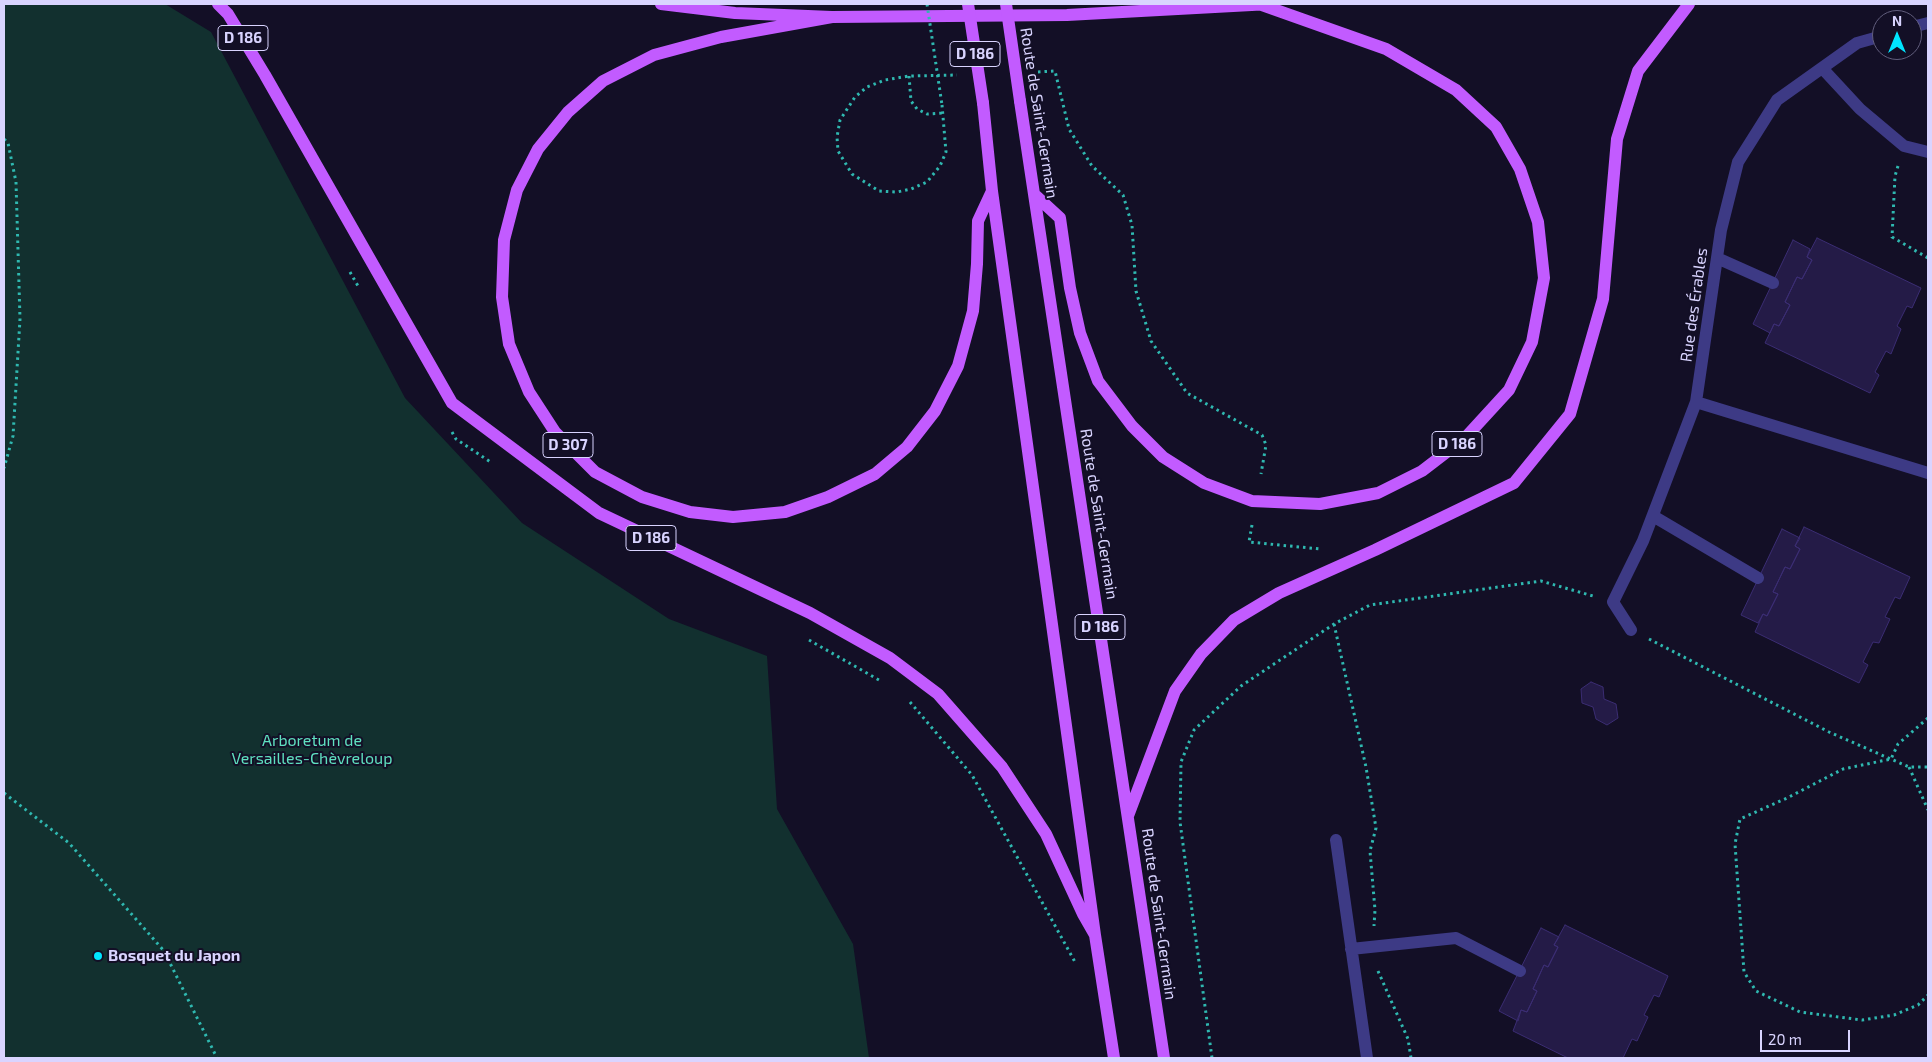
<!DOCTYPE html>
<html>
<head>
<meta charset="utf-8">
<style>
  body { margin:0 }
  #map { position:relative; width:1932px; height:1062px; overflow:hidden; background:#130f26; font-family:"Exo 2",sans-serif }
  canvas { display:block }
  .frame { position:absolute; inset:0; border:5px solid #d9d4ff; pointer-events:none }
  .north { position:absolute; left:1872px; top:10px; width:50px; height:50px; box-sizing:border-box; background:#130f26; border:1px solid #625e7d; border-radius:50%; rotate:0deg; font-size:14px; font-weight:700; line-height:20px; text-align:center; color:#d9d4ff }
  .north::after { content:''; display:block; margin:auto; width:18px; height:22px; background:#00e5ff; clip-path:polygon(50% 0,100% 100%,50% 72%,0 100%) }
  .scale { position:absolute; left:1760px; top:1030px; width:90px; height:22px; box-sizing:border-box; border:2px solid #d9d4ff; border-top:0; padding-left:6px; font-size:15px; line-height:18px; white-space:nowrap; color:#d9d4ff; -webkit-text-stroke:4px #130f26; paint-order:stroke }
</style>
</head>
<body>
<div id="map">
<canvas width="1932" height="1062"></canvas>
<div class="frame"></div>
<div class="north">N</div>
<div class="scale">20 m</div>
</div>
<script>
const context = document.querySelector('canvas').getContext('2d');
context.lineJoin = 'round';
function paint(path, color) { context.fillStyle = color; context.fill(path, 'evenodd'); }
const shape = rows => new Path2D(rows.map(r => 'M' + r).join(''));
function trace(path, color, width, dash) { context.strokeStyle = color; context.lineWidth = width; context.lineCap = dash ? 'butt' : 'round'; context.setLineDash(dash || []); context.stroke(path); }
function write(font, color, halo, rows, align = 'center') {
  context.font = font + ' "Exo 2",sans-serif'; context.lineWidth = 4; context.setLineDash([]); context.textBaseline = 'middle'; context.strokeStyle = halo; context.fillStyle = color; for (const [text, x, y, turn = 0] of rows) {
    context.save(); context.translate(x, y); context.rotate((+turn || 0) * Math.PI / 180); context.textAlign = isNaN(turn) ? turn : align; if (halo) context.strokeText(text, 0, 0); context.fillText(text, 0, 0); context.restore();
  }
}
const green = shape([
  [4,4,165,4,211,32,405,398,522,523,669,619,767,656,777,809,853,944,869,1058,4,1058]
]);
const building = shape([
  [1817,238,1921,288,1912,308,1907,306,1897,326,1901,329,1891,354,1886,351,1875,372,1879,375,1870,393,1765,343,1774,324,1779,326,1790,305,1785,302,1797,277,1802,279,1812,260,1807,257,1817,238],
  [1793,240,1810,249,1807,257,1812,260,1802,279,1797,277,1785,302,1790,305,1779,326,1774,324,1770,333,1753,324,1793,240],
  [1804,527,1910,577,1900,599,1895,597,1885,617,1890,619,1879,643,1873,642,1863,662,1868,665,1859,683,1755,632,1763,614,1767,616,1778,594,1773,592,1785,567,1790,569,1800,549,1795,546,1804,527],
  [1782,529,1800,538,1795,546,1800,549,1790,569,1785,567,1773,592,1778,594,1767,616,1763,614,1758,623,1741,615,1782,529],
  [1591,682,1603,687,1604,699,1616,704,1618,718,1607,725,1596,719,1593,707,1582,703,1581,689,1591,682],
  [1565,925,1668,976,1659,997,1654,995,1644,1015,1648,1017,1637,1041,1632,1039,1623,1058,1568,1058,1513,1031,1521,1010,1527,1012,1537,991,1533,989,1544,965,1548,967,1558,947,1554,945,1565,925],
  [1541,928,1559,937,1554,945,1558,947,1548,967,1544,965,1533,989,1537,991,1527,1012,1521,1010,1518,1021,1499,1011,1541,928]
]);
const path = shape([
  [1038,72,1055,71,1069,129,1092,166,1123,195,1132,225,1136,291,1151,341,1187,393,1262,435,1266,445,1261,474],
  [909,76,911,101,917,109,927,114,943,113],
  [942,105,946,152,940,166,927,182,911,189,897,192,879,191,852,174,838,151,837,137,840,120,855,97,867,87,885,80,909,76,957,75],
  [4,139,8,143,16,182,20,319,13,436,4,468],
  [1898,166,1895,176,1892,237,1928,258],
  [350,272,358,286],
  [452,432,456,439,492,463],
  [1252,525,1249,542,1320,549,1320,551],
  [1334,624,1366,767,1376,828,1370,851,1375,910,1374,926],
  [1649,639,1829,732,1909,767,1928,767],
  [809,640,879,680],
  [910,702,972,775,1075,962],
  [1928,718,1898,744,1891,759,1843,769,1787,798,1740,819,1735,844,1744,972,1756,991,1800,1012,1862,1020,1894,1015,1918,1005,1928,995],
  [1909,767,1928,810],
  [4,793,69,843,164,951,217,1058],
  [1378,971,1408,1039,1411,1058],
  [1212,1058,1180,822,1181,762,1194,730,1241,686,1334,624,1370,605,1541,581,1593,596]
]);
const service = shape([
  [1336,840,1367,1058],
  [1351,949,1456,938,1520,971]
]);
const minor = shape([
  [1912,27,1928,23],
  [1822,68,1860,109,1904,146,1928,152],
  [1717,258,1773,283],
  [1696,402,1928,473],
  [1653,516,1758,578],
  [1631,630,1613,602,1643,541,1696,402,1721,230,1738,162,1777,100,1857,43,1882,36]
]);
const primary = shape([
  [218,4,228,14,265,75,452,403,599,513,810,613,890,658,938,694,1002,767,1046,834,1083,914,1095,935],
  [661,4,735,13,832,17,1067,15,1270,4],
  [832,17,721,37,654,55,603,81,568,112,538,149,517,190,504,240,502,297,509,344,529,392,555,432,595,472,642,497,690,512,733,517,785,512,828,497,875,474,907,447,935,411,958,366,973,311,977,264,978,221,992,191],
  [1020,101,1164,1058],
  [983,103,992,191,1095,935,1114,1058],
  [1035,195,1060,218,1070,288,1080,333,1098,381,1132,426,1163,457,1204,483,1252,501,1320,504,1378,493,1422,471,1465,438,1509,390,1532,342,1544,278,1538,222,1520,169,1496,127,1456,90,1386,49,1262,5],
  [1128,816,1175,691,1201,654,1234,620,1279,593,1375,550,1514,483,1570,414,1603,299,1617,139,1638,71,1689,4]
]);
const pathBridge = shape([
  [927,4,942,105]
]);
const primaryBridge = shape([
  [968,4,983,103],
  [1006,4,1020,101]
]);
const markers = [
  [98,956,5,"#00e5ff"]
];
const shields = [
  [243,38,50],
  [975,54,50],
  [1457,444,50],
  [568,445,50],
  [651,538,50],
  [1100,627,50]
];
const shieldNames = [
  ["D 186",243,38],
  ["D 186",975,54],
  ["D 186",1457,444],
  ["D 307",568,445],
  ["D 186",651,538],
  ["D 186",1100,627]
];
const streetNames = [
  ["Route de Saint-Germain",1039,113,81],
  ["Rue des Érables",1694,305,-82],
  ["Route de Saint-Germain",1099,514,81],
  ["Route de Saint-Germain",1159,914,82]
];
const parkNames = [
  ["Arboretum de",312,741],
  ["Versailles-Chèvreloup",312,759]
];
const poiNames = [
  ["Bosquet du Japon",108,956]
];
paint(green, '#12302f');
paint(building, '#241b47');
trace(building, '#3b2d73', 1);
trace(path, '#2fb8b0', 3, [2.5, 4]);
trace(service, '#3d3a85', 12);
trace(minor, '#3d3a85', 12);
trace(primary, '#c25bff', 12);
trace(pathBridge, '#2fb8b0', 3, [2.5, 4]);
trace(primaryBridge, '#c25bff', 12);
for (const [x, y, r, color] of markers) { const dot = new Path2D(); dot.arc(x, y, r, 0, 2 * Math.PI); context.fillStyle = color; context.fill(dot); trace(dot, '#130f26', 2); }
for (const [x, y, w] of shields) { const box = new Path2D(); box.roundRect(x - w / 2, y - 12.5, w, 25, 4); context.fillStyle = '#130f26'; context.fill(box); trace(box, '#d9d4ff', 1); }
write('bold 15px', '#d9d4ff', null, shieldNames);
write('16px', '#d9d4ff', '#130f26', streetNames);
write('16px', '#5fe0c0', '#130f26', parkNames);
write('bold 16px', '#d9d4ff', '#130f26', poiNames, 'left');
</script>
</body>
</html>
